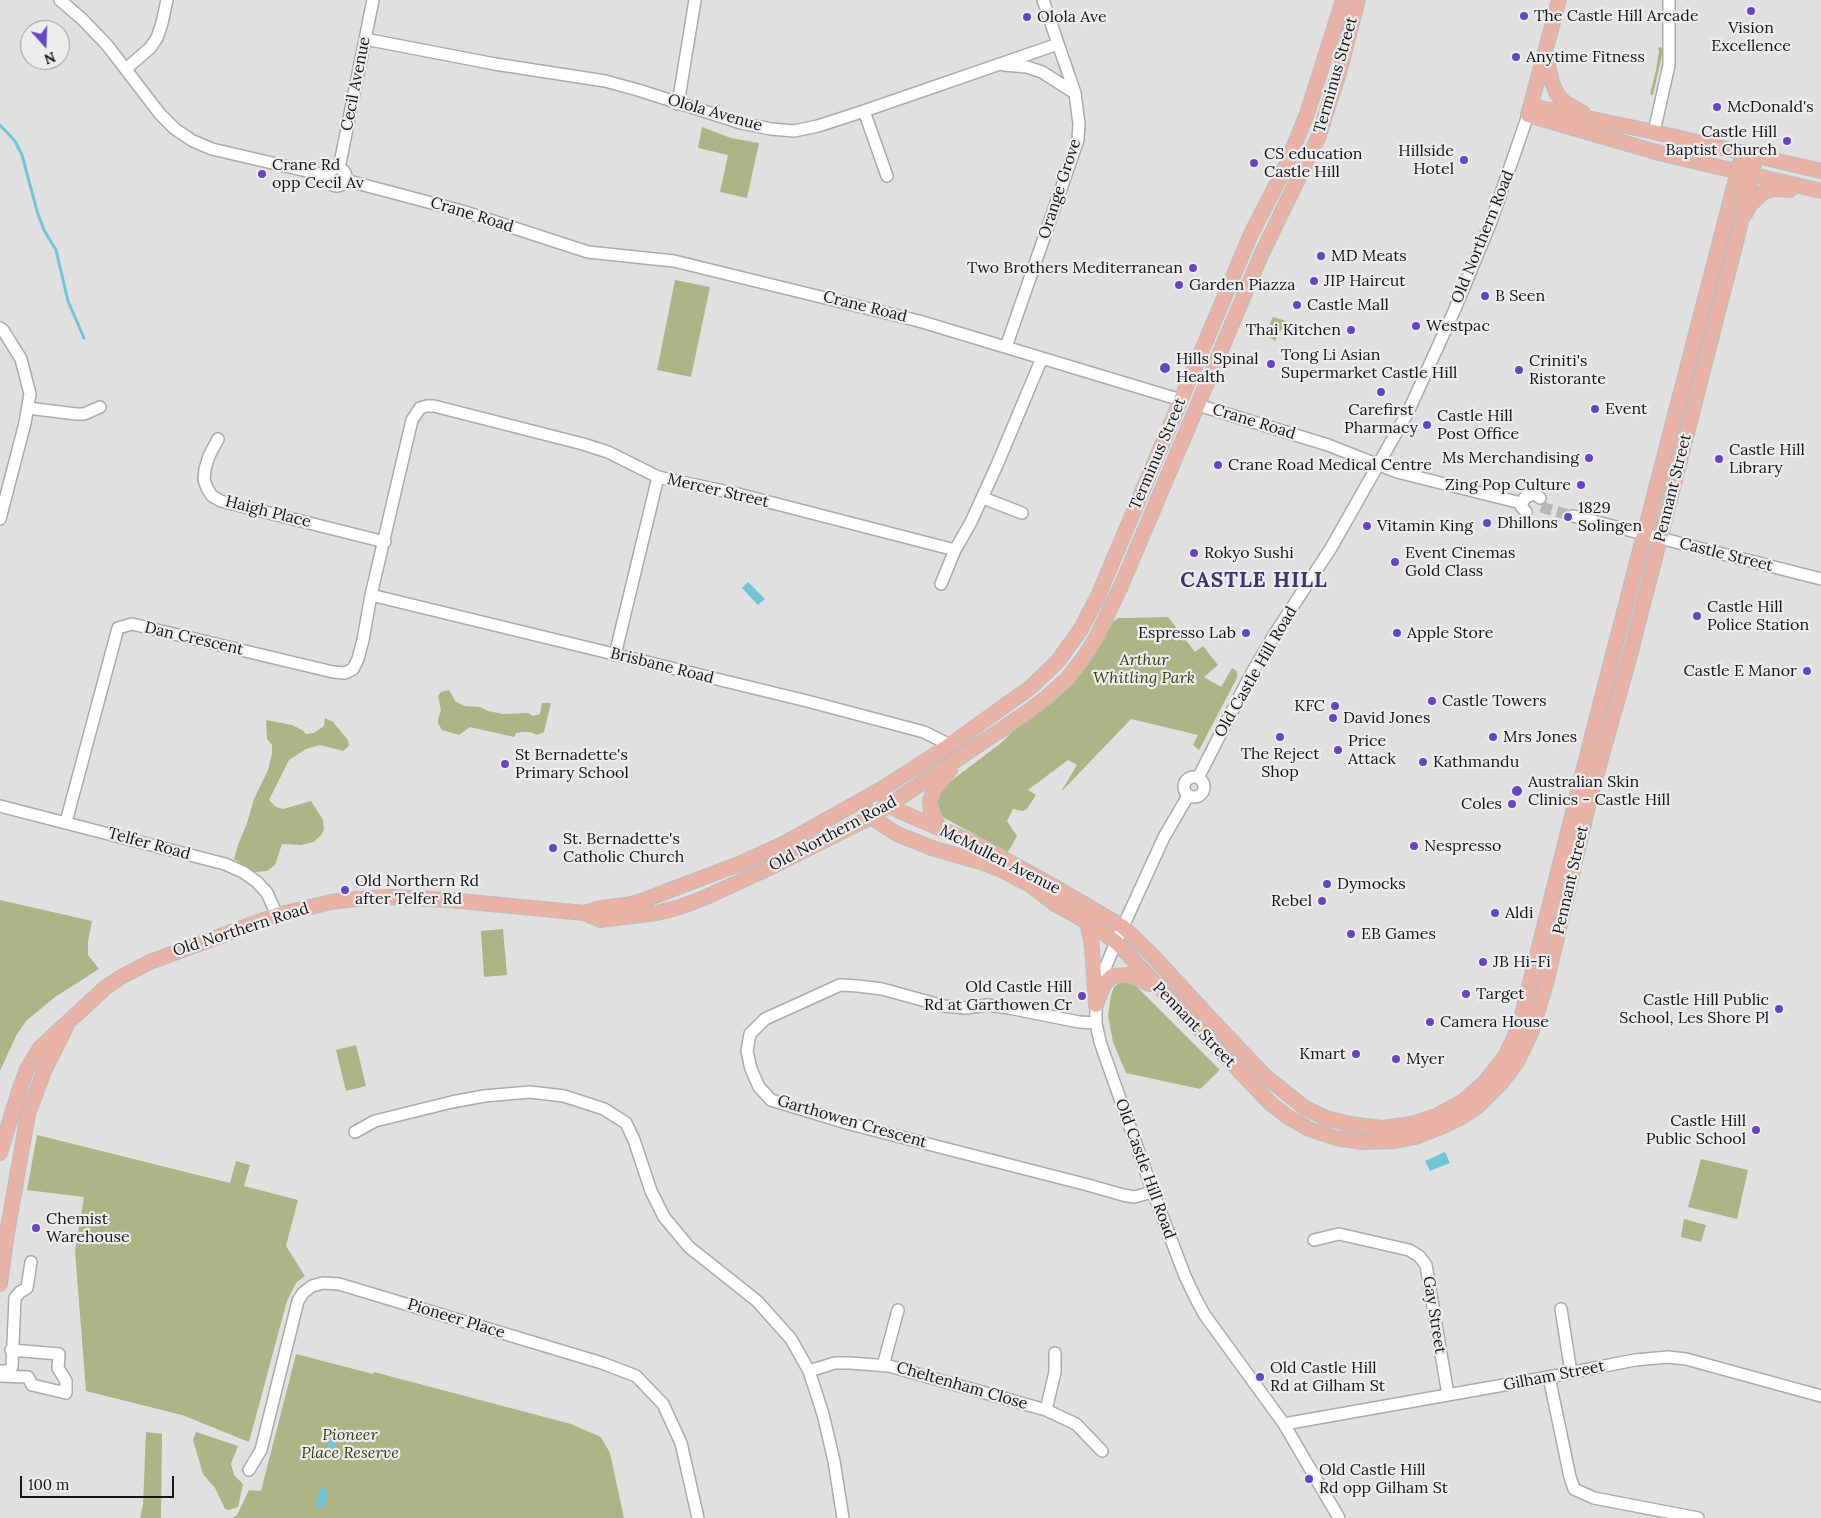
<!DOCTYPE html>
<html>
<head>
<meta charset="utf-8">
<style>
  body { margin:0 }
  #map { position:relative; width:1821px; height:1518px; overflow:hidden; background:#e0e0e1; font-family:Lora,serif }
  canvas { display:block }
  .north { position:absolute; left:20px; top:20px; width:50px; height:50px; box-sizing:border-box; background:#ededef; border:1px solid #979798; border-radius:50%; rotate:160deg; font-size:14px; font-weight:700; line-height:20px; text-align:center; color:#151516 }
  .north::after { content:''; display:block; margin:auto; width:18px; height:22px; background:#6447bf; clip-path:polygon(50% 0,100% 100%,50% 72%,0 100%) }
  .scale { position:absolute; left:20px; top:1476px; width:154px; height:22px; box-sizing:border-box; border:2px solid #151516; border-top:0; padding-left:6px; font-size:15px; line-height:18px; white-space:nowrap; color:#151516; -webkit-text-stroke:4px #ededef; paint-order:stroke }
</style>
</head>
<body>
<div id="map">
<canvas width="1821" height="1518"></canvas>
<div class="north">N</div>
<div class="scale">100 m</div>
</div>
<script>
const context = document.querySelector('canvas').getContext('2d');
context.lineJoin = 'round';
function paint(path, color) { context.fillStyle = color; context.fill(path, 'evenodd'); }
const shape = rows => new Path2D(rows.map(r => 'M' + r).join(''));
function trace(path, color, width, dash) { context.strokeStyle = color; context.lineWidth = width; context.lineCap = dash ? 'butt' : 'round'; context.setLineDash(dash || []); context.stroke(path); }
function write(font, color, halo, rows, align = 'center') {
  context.font = font + ' Lora,serif'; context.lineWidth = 4.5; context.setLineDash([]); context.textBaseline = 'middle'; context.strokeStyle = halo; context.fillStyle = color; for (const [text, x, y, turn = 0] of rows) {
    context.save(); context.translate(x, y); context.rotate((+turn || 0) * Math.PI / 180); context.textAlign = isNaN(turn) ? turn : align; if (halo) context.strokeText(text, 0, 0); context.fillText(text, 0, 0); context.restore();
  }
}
const green = shape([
  [1658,47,1662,48,1662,55,1653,95,1650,94,1656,70,1659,52],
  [702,127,731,138,759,143,747,198,720,192,728,155,698,148],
  [675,280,710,287,691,377,657,370],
  [1273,317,1286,321,1275,341,1265,334],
  [1168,617,1195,652,1203,646,1218,665,1204,677,1221,687,1232,668,1237,671,1237,678,1199,750,1193,745,1198,735,1131,719,1063,790,1062,790,1077,765,1068,760,1028,790,1036,795,1027,809,1023,811,1013,809,1007,821,1017,836,1008,852,944,818,940,812,937,799,939,794,947,784,1001,743,1015,729,1052,702,1066,688,1089,662,1113,622,1118,618,1128,618],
  [449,690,455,701,464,706,480,707,488,711,503,714,528,713,533,716,540,714,542,703,551,703,544,732,537,735,530,732,521,732,516,733,514,737,470,727,459,735,442,730,438,723,438,719,441,710,438,696,441,692],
  [325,718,333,722,348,740,349,746,343,751,320,745,306,749,289,760,269,800,276,807,283,809,311,801,323,820,324,829,322,834,314,842,301,845,282,844,275,865,267,871,255,872,234,859,238,845,247,823,254,799,268,770,272,753,272,745,267,739,266,720,292,725,302,730,306,734,314,733,324,726],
  [0,900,92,921,88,941,88,955,99,969,55,997,26,1021,16,1036,0,1071],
  [503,929,507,975,484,977,481,931],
  [1120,982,1133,984,1139,989,1220,1070,1200,1089,1126,1073,1113,1042,1108,1016,1111,995,1114,987],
  [356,1045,366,1086,346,1091,336,1050],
  [37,1135,230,1183,236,1161,250,1165,244,1186,298,1200,286,1246,305,1276,296,1283,287,1301,249,1442,182,1415,86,1391,75,1251,84,1197,27,1190],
  [1701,1159,1748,1170,1737,1219,1688,1207],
  [1684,1219,1706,1225,1701,1242,1681,1237],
  [296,1354,373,1374,374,1372,571,1424,601,1437,610,1453,624,1518,232,1518,237,1515,249,1490,261,1491],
  [146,1432,162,1434,161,1518,140,1518,143,1505],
  [196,1432,238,1446,231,1464,234,1475,243,1484,238,1507,229,1510,225,1509,215,1488,203,1474,193,1440]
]);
const water = shape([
  [748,582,765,599,758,605,742,588],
  [1445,1152,1450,1163,1430,1171,1425,1161],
  [330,1435,337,1437,332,1456,322,1454,324,1448,327,1449],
  [320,1488,329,1491,324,1508,316,1506]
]);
const stream = shape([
  [0,125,15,141,22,155,37,211,44,230,56,250,68,301,84,338]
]);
const minorTunnel = shape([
  [1541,507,1573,516]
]);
const minor = shape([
  [60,0,82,19,107,45,160,114,175,129,193,141,212,149,328,176],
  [365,39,495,64,605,81,638,90,741,123,771,129,794,131,818,126,864,111,1058,44],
  [1004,65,1027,67,1042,72,1075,93],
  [127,68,150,48,157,38,162,23,167,0],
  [678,104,695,0],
  [864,111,887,176],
  [1654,132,1669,65,1669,0],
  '328 177a9 9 0 1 1 18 0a9 9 0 1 1-18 0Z',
  [339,168,373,0],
  [345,180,462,211,588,252,674,261,919,321,1181,400],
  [0,328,3,330,21,359,30,394,25,423,0,519],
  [1006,347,1078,140,1079,124,1075,93,1043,0],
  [1198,405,1328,445,1397,472,1521,503],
  [28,408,76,414,84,414,100,407],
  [218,439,209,456,205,469,204,480,207,488,212,496,221,501,385,542],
  [983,498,1022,513],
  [1526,512,1521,506,1525,497,1534,494,1540,498],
  [1573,516,1821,579],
  [941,584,955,550,971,522,997,465,1042,358],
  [371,595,807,701,924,732,950,745],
  [615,655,658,477],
  '1184 787a10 10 0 1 1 20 0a10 10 0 1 1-20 0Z',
  [1198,778,1250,676,1274,635,1331,548,1408,412,1455,309,1491,222,1528,115],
  [1188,796,1164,837,1116,942,1104,971,1096,1005,1096,1023,1100,1042,1153,1192,1185,1276,1195,1297,1204,1314,1284,1424,1339,1518],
  [0,806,225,864,243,872,257,882,267,893,277,915],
  [66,822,118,628,132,624,333,672,345,673,353,669,358,659,363,640,371,595,412,420,420,408,427,406,434,406,583,444,608,452,658,477,738,494,955,550],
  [1096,1023,1079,1022,1009,1008,987,1005,966,1008,944,1006,882,989,858,986,840,985,765,1019,750,1034,747,1051,751,1069,759,1087,771,1100,850,1124,1088,1185,1123,1195,1134,1197,1153,1192],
  [355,1132,375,1121,452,1102,484,1096,530,1092,564,1096,604,1109,626,1123,634,1140,651,1191,664,1217,689,1247,757,1301,791,1339,809,1371,823,1414,834,1461,843,1518],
  [1314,1240,1339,1234,1409,1250,1419,1256,1426,1265,1448,1395],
  [1561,1309,1571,1372],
  [883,1366,898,1310],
  [0,1371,9,1371,12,1367,15,1298,20,1292,27,1288,31,1262],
  [809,1371,835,1363,850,1363,889,1366,1046,1410,1076,1424,1102,1451],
  [0,1376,28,1377,32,1385,66,1393,66,1381,58,1368,59,1354,11,1350],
  [1549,1377,1570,1477,1574,1489,1594,1498,1698,1518],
  [1046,1410,1055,1372,1055,1353],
  [1284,1424,1549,1377,1635,1360,1668,1357,1686,1359,1821,1396],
  [249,1470,261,1450,298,1301,303,1293,312,1286,323,1283,339,1284,602,1363,636,1376,663,1404,681,1443,698,1518]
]);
const major = shape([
  [1559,0,1528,115,1663,154,1821,191],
  [1546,57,1552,82,1557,94,1564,102,1583,113],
  [1531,106,1654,132,1821,171],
  [1745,214,1750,205,1762,193,1774,189,1790,190],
  [880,790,889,805,899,811,979,845,1053,886,1123,927,1153,956,1207,1015,1265,1076,1305,1108,1326,1118,1350,1124,1382,1128,1412,1124,1436,1116,1462,1102,1485,1082,1504,1058,1514,1038,1521,1019,1593,732,1743,152],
  [862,801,871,817,897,834,932,848,984,863,999,869,1030,885,1055,904,1087,922,1116,942,1270,1103,1288,1117,1309,1129,1336,1138,1363,1142,1395,1141,1415,1137,1441,1127,1460,1118,1477,1107,1502,1082,1517,1062,1531,1033,1546,984,1591,794,1629,659,1737,238,1756,155],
  [940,829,931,811,930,800,935,788,950,770],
  [585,913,601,908,626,905,639,902,739,864,785,843,880,790,950,745,1031,687,1058,661,1081,629,1098,596,1251,234,1285,168,1307,114,1343,0],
  [1087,922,1091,940,1093,961,1096,1005],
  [1097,1002,1104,984,1112,976,1128,975,1150,984],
  [0,1153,20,1088,27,1069,40,1048,105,988,121,977,150,962,277,915,331,902,357,899,389,897,449,900,585,913,600,920,657,913,680,907,704,898,767,869,871,817,1026,713,1047,697,1067,679,1082,660,1096,638,1121,586,1262,253,1318,138,1339,73,1358,0],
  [0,1284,7,1233,28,1114,44,1071,66,1027]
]);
const markers = [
  [1751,11,5,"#6447bf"],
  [1524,16,5,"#6447bf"],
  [1027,17,5,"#6447bf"],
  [1516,57,5,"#6447bf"],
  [1717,107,5,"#6447bf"],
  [1787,141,5,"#6447bf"],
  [1464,160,5,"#6447bf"],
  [1254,163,5,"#6447bf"],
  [262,174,5,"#6447bf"],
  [1321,256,5,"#6447bf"],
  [1193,268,5,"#6447bf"],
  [1314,281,5,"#6447bf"],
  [1179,285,5,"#6447bf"],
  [1485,296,5,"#6447bf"],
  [1297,305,5,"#6447bf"],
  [1416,326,5,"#6447bf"],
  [1351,330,5,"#6447bf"],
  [1271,364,5,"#6447bf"],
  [1165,368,6,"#6447bf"],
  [1519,370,5,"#6447bf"],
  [1381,392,5,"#6447bf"],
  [1595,409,5,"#6447bf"],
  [1427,425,5,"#6447bf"],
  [1589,458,5,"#6447bf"],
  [1719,459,5,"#6447bf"],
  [1218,465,5,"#6447bf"],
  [1581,485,5,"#6447bf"],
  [1568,517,5,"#6447bf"],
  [1487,523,5,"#6447bf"],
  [1367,526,5,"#6447bf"],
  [1194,553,5,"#6447bf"],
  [1395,562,5,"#6447bf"],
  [1697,616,5,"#6447bf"],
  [1246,633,5,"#6447bf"],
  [1397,633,5,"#6447bf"],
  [1807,671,5,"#6447bf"],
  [1432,701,5,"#6447bf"],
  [1335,706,5,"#6447bf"],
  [1333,718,5,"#6447bf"],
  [1280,737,5,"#6447bf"],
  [1493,737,5,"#6447bf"],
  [1338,750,5,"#6447bf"],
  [1423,762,5,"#6447bf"],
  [505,764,5,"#6447bf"],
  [1517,791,6,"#6447bf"],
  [1512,804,5,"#6447bf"],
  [1414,846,5,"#6447bf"],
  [553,848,5,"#6447bf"],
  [1327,884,5,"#6447bf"],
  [345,890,5,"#6447bf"],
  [1322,901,5,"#6447bf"],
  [1495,913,5,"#6447bf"],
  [1351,934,5,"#6447bf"],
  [1483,962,5,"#6447bf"],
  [1466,994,5,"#6447bf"],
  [1082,996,5,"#6447bf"],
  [1779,1009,5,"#6447bf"],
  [1430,1022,5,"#6447bf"],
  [1356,1054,5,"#6447bf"],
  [1396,1059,5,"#6447bf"],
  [1756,1130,5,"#6447bf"],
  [36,1228,5,"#6447bf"],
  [1260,1377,5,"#6447bf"],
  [1309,1479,5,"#6447bf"]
];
const poiNames = [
  ["The Castle Hill Arcade",1534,16],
  ["Olola Ave",1037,17],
  ["Vision",1751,28,"center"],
  ["Excellence",1751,46,"center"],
  ["Anytime Fitness",1526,57],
  ["McDonald's",1727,107],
  ["Castle Hill",1777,132,"right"],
  ["Baptist Church",1777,150,"right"],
  ["Hillside",1454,151,"right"],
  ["Hotel",1454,169,"right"],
  ["CS education",1264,154],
  ["Castle Hill",1264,172],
  ["Crane Rd",272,165],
  ["opp Cecil Av",272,183],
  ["MD Meats",1331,256],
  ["Two Brothers Mediterranean",1183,268,"right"],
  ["JIP Haircut",1324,281],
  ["Garden Piazza",1189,285],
  ["B Seen",1495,296],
  ["Castle Mall",1307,305],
  ["Westpac",1426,326],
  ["Thai Kitchen",1341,330,"right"],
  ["Tong Li Asian",1281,355],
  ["Supermarket Castle Hill",1281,373],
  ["Hills Spinal",1176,359],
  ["Health",1176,377],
  ["Criniti's",1529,361],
  ["Ristorante",1529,379],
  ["Event",1605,409],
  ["Carefirst",1381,410,"center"],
  ["Pharmacy",1381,428,"center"],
  ["Castle Hill",1437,416],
  ["Post Office",1437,434],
  ["Castle Hill",1729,450],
  ["Library",1729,468],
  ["Ms Merchandising",1579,458,"right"],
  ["Crane Road Medical Centre",1228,465],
  ["Zing Pop Culture",1571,485,"right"],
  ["1829",1578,508],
  ["Solingen",1578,526],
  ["Dhillons",1497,523],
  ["Vitamin King",1377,526],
  ["Rokyo Sushi",1204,553],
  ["Event Cinemas",1405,553],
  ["Gold Class",1405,571],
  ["Castle Hill",1707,607],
  ["Police Station",1707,625],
  ["Espresso Lab",1236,633,"right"],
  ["Apple Store",1407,633],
  ["Castle E Manor",1797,671,"right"],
  ["Castle Towers",1442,701],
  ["KFC",1325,706,"right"],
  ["David Jones",1343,718],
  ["Mrs Jones",1503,737],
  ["Price",1348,741],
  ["Attack",1348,759],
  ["The Reject",1280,754,"center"],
  ["Shop",1280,772,"center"],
  ["St Bernadette's",515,755],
  ["Primary School",515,773],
  ["Kathmandu",1433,762],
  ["Australian Skin",1528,782],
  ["Clinics - Castle Hill",1528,800],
  ["Coles",1502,804,"right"],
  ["St. Bernadette's",563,839],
  ["Catholic Church",563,857],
  ["Nespresso",1424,846],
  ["Old Northern Rd",355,881],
  ["after Telfer Rd",355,899],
  ["Dymocks",1337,884],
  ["Rebel",1312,901,"right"],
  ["Aldi",1505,913],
  ["EB Games",1361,934],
  ["JB Hi-Fi",1493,962],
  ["Old Castle Hill",1072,987,"right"],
  ["Rd at Garthowen Cr",1072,1005,"right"],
  ["Target",1476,994],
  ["Castle Hill Public",1769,1000,"right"],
  ["School, Les Shore Pl",1769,1018,"right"],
  ["Camera House",1440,1022],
  ["Kmart",1346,1054,"right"],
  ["Myer",1406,1059],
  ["Castle Hill",1746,1121,"right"],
  ["Public School",1746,1139,"right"],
  ["Chemist",46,1219],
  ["Warehouse",46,1237],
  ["Old Castle Hill",1270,1368],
  ["Rd at Gilham St",1270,1386],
  ["Old Castle Hill",1319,1470],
  ["Rd opp Gilham St",1319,1488]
];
const streetNames = [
  ["Terminus Street",1336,75,-74],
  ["Cecil Avenue",356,84,-79],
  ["Olola Avenue",715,113,16],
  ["Orange Grove",1060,189,-72],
  ["Crane Road",472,215,17],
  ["Old Northern Road",1483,237,-68],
  ["Crane Road",865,307,14],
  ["Crane Road",1254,422,17],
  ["Terminus Street",1158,454,-67],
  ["Pennant Street",1673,488,-76],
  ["Mercer Street",718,491,13],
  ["Haigh Place",268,512,14],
  ["Castle Street",1726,555,14],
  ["Dan Crescent",194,639,13],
  ["Brisbane Road",662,666,14],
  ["Old Castle Hill Road",1256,672,-60],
  ["Old Northern Road",833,834,-28],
  ["Telfer Road",149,844,15],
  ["McMullen Avenue",1000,860,27],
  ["Pennant Street",1571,880,-77],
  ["Old Northern Road",241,930,-18],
  ["Pennant Street",1194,1025,46],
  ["Garthowen Crescent",852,1122,16],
  ["Old Castle Hill Road",1145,1169,70],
  ["Gay Street",1434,1315,81],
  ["Pioneer Place",456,1319,17],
  ["Gilham Street",1554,1376,-11],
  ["Cheltenham Close",962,1386,16]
];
const parkNames = [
  ["Arthur",1144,660],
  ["Whitling Park",1144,678],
  ["Pioneer",350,1435],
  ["Place Reserve",350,1453]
];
const districtNames = [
  ["CASTLE HILL",1254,581]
];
paint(green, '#adb587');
paint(water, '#71c5d4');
trace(stream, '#71c5d4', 3);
trace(minorTunnel, '#b7b7b8', 11, [11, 5.5]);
trace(minor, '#aaaaab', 14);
trace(major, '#bdbdbe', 16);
trace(minor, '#fff', 11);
trace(major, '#e9b2a6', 14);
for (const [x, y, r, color] of markers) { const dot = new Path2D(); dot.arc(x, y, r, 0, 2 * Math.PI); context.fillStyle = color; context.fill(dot); trace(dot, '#ededef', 2); }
write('16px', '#151516', '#ededef', poiNames, 'left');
write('16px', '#151516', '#ededef', streetNames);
write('italic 16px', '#393e0e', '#ededef', parkNames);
context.letterSpacing = '1px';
write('bold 21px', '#3f336f', '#ededef', districtNames);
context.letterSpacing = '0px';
</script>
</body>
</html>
